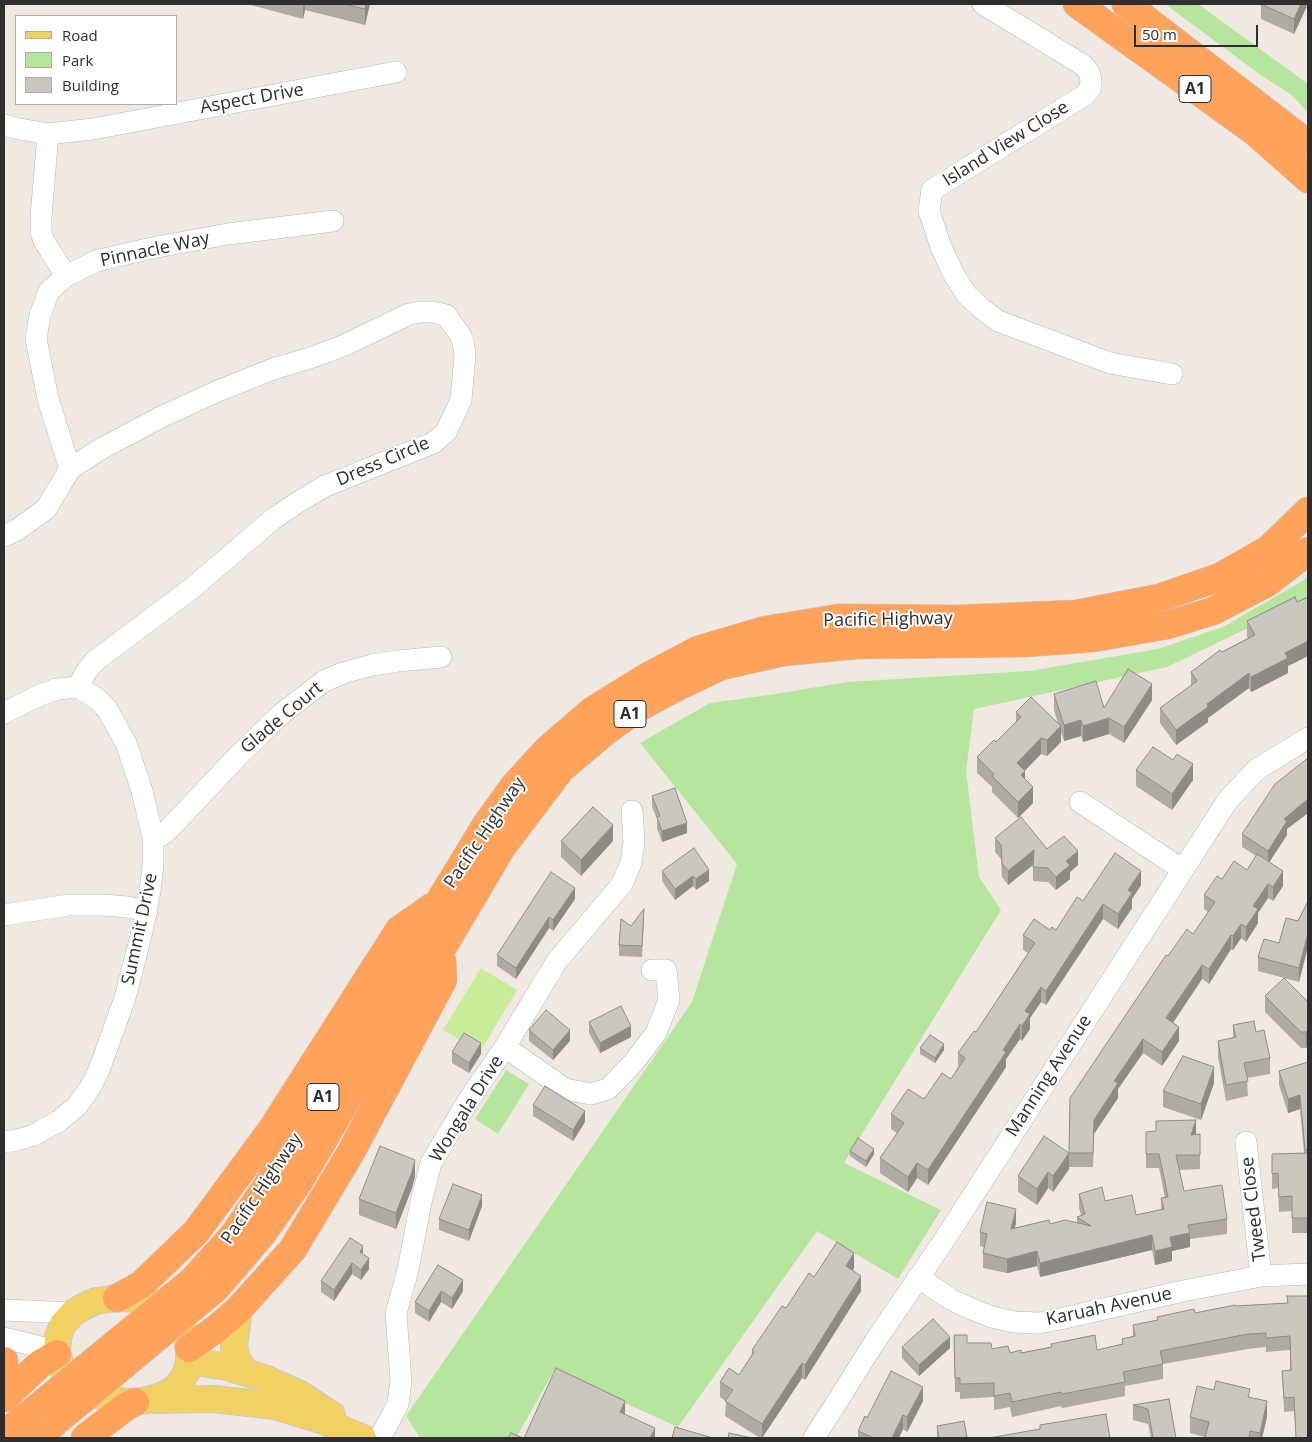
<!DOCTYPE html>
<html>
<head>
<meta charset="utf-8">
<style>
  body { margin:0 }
  #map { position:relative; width:1312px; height:1442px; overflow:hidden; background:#efe9e1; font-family:"Open Sans",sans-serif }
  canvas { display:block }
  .frame { position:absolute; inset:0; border:5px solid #2e2e2e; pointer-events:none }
  .legend { position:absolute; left:15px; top:15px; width:162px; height:90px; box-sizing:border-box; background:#fff; border:1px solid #ababab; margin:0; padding:6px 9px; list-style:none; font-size:15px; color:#2e2e2e }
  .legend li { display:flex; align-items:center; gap:10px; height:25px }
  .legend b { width:25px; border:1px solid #ababab }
  .scale { position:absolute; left:1134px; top:25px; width:124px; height:22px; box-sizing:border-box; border:2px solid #2e2e2e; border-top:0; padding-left:6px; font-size:15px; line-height:18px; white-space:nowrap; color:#2e2e2e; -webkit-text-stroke:4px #fff; paint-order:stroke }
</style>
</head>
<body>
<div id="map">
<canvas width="1312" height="1442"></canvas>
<div class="frame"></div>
<ul class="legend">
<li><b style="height:6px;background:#f2d163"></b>Road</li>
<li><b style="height:14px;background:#b6e59e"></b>Park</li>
<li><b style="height:14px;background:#cbc7bf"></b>Building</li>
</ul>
<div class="scale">50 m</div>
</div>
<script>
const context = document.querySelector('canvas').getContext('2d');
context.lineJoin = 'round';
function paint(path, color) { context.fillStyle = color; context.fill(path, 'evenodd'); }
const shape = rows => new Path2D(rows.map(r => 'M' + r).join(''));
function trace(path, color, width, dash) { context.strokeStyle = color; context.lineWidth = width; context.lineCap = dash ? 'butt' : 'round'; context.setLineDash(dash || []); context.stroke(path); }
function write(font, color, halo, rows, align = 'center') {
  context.font = font + ' "Open Sans",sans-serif'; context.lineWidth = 4; context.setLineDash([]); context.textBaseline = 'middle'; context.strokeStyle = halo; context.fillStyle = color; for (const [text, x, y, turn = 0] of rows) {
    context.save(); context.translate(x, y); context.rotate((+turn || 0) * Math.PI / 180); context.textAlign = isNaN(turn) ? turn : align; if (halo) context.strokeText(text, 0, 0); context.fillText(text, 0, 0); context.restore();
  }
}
const green = shape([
  [1165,4,1198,4,1308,84,1308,113,1293,96,1258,73],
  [1308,575,1308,599,1167,667,974,709,966,771,979,877,1001,910,844,1163,941,1210,898,1279,817,1231,678,1427,554,1371,516,1438,420,1438,406,1416,692,1002,737,864,640,743,710,703,769,695,847,682,1030,671,1158,649,1223,627,1304,580],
  [506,1070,529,1084,498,1134,475,1119]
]);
const pitch = shape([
  [481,968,517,990,480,1052,443,1030]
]);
const minor = shape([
  [983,4,1083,65,1089,72,1091,80,1090,89,1085,95,932,190,929,211,941,247,954,275,967,295,981,308,998,321,1110,363,1172,374],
  [4,125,15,128,48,134,93,129,396,72],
  [48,134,41,217,41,232,44,241,66,276],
  [70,469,48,399,36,339,40,315,49,291,66,276,96,261,152,248,228,234,333,221],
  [4,536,17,530,46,509,70,469,99,450,161,417,218,391,273,369,313,357,345,345,409,314,421,312,433,312,446,315,459,333,463,341,465,355,461,400,446,432,433,443,325,486,300,501,273,519,191,589,95,661,86,672,78,687],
  [4,713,40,695,57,689,78,687],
  [1080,802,1183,870],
  [153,837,162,835,171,827,236,758,280,715,324,681,343,673,372,665,398,661,441,657],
  [4,915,69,905,103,905,127,907,147,911],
  [505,1047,565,1089,591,1094,608,1089,634,1062,656,1033,669,1000,666,970,652,970],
  [4,1142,17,1140,34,1135,59,1121,77,1106,90,1088,99,1070,125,998,141,936,150,891,153,865,153,837,142,791,126,743,107,709,97,699,78,687],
  [1246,1142,1261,1276],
  [918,1277,950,1299,974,1310,992,1317,1014,1322,1039,1323,1060,1319,1183,1291,1261,1276,1308,1274],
  [4,1310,73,1313],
  [4,1338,57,1351],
  [380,1438,398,1404,401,1381,396,1313,408,1270,421,1202,431,1163,468,1101,505,1047,557,961,622,884,631,863,634,843,632,811],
  [814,1438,876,1340,943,1242,1228,800,1256,770,1308,738]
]);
const major = shape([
  [117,1298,138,1299,155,1303,168,1310,180,1322,186,1335,189,1348,189,1361,186,1373,178,1386,166,1394,148,1400,135,1402,126,1402,105,1398,87,1390,73,1382,65,1374,57,1354,58,1337,63,1324,73,1313,83,1307,96,1301,117,1298],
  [239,1309,234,1347,237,1358,245,1372],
  [189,1361,227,1367,267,1379,300,1394,332,1415],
  [155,1400,214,1399,275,1406,321,1420,363,1438]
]);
const highway = shape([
  [1077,4,1255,132,1308,179],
  [1126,4,1308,144],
  [192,1281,233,1236,266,1187,345,1062,439,902,486,825,514,786,547,750,592,711,645,678,698,650,766,630,839,618,958,619,1076,614,1159,598,1220,577,1269,549,1308,511],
  [216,1288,263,1233,300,1180,367,1065,441,950,502,847,561,769,606,731,638,708,675,688,721,666,783,652,857,645,1025,643,1093,638,1168,625,1213,611,1267,583,1308,551],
  [117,1298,141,1285,196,1232,272,1129,399,930,432,907],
  [189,1348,216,1329,239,1309,293,1249,350,1154,443,980,442,961],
  [4,1361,4,1374],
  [4,1398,40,1364,57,1354],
  [4,1434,32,1412],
  [37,1438,60,1418],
  [85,1438,127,1406,135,1402]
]);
const highwayBridge = shape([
  [32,1412,192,1281],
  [60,1418,216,1288]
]);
const wall = shape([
  [247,4,370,4,365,25,305,10,303,19],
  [1261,4,1308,4,1308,9,1306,8,1294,34,1261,19],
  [1308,597,1308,656,1288,666,1288,673,1251,692,1249,688,1208,718,1208,722,1176,745,1160,723,1160,708,1191,686,1191,672,1222,652,1248,638,1247,636,1247,621,1297,602],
  [1054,694,1104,708,1152,700,1124,743,1109,734,1083,742,1081,736,1064,741,1061,732,1061,742,1047,756,1041,754,1025,770,1025,779,1033,803,1018,818,992,792,992,787,977,773,977,757,996,742,1016,722,1016,712,1058,723,1054,710],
  [1308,759,1308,813,1287,829,1287,835,1269,862,1283,886,1273,901,1268,898,1258,913,1258,923,1246,942,1241,938,1233,950,1231,949,1209,984,1202,979,1173,1023,1179,1041,1162,1066,1143,1053,1118,1089,1118,1098,1094,1134,1093,1167,1069,1167,1070,1098,1168,956,1193,934,1208,912,1204,909,1204,895,1222,879,1247,870,1256,856,1242,847,1242,834],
  [1136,770,1193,780,1172,810,1136,786],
  [652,796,687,833,662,842,657,828,657,819,652,807],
  [995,838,1047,849,1078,865,1070,872,1070,879,1056,890,1048,882,1033,881,1033,865,1008,885,1002,877,1001,859,995,852],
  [561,841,613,841,581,876,561,857],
  [709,870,709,881,696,890,693,886,675,900,662,881,662,871],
  [1141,885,1132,899,1132,908,1118,929,1103,919,1046,1005,1041,1002,1030,1018,1030,1029,1022,1041,1020,1039,1006,1059,1006,1067,928,1185,917,1178,908,1192,880,1173,880,1158,897,1133,891,1129,891,1114,924,1099,951,1079,958,1067,958,1053,976,1032,1028,953,1023,950,1023,935,1056,930,1083,901],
  [575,899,553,931,549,928,516,979,497,966,497,955],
  [1308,901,1299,982,1284,978,1308,1002,1306,1048,1301,1048,1265,1012,1265,996,1284,978,1258,971,1258,957,1279,943,1298,921],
  [644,920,642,957,619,956,619,945,631,926],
  [589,1022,631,1037,600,1053,589,1033],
  [1233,1025,1256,1032,1270,1058,1270,1074,1247,1078,1248,1096,1226,1101,1218,1057,1218,1041,1233,1038],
  [529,1030,570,1041,553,1060,529,1041],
  [920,1048,944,1050,935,1063,920,1054],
  [452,1052,481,1054,469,1073,452,1063],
  [1308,1062,1308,1233,1292,1233,1292,1211,1279,1212,1278,1188,1272,1189,1272,1154,1304,1153,1300,1109,1288,1113,1279,1085,1279,1071],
  [1214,1083,1201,1120,1163,1107,1163,1091],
  [533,1105,585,1122,573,1141,533,1116],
  [1146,1132,1200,1134,1200,1169,1179,1170,1184,1191,1227,1219,1227,1234,1190,1239,1190,1247,1172,1251,1172,1261,1155,1265,1152,1250,1040,1277,1037,1266,1007,1273,983,1268,983,1253,984,1247,980,1246,980,1232,1016,1223,1014,1228,1050,1224,1077,1223,1077,1217,1081,1215,1079,1208,1079,1194,1105,1201,1136,1215,1161,1210,1161,1198,1165,1198,1159,1168,1146,1168],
  [850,1151,874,1154,866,1167,850,1156],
  [1069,1169,1053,1192,1048,1188,1037,1205,1018,1192,1018,1176],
  [415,1176,412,1188,396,1229,359,1215,359,1199],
  [482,1206,469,1241,439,1230,439,1219],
  [363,1254,369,1269,361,1280,352,1274,334,1301,321,1292,321,1281],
  [438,1265,463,1291,452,1309,441,1302,429,1322,415,1313,415,1302],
  [854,1268,853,1270,861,1291,805,1380,802,1378,762,1438,760,1438,725,1416,726,1401,720,1397,720,1382,739,1375,752,1354,752,1350,786,1308,814,1277],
  [1287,1303,1308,1438,1296,1438,1294,1411,1284,1412,1282,1371,1290,1370,1290,1350,1266,1352,1266,1347,1248,1349,1163,1364,1163,1379,1125,1386,1125,1396,1062,1408,1061,1406,1012,1417,1010,1407,994,1410,994,1397,960,1399,960,1392,955,1392,954,1335,967,1343,1010,1353,1021,1353,1051,1347,1051,1344,1097,1350,1122,1345,1122,1339,1133,1337,1133,1325,1157,1320,1157,1317,1195,1313,1235,1306],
  [902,1347,950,1348,919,1376,902,1358],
  [1250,1397,1267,1417,1262,1438,1205,1438,1205,1437,1190,1433,1190,1417],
  [1169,1399,1176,1438,1151,1438,1148,1424,1133,1420,1133,1405],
  [923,1401,907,1432,903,1429,899,1438,858,1438,858,1431,867,1418],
  [964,1421,967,1438,937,1438,937,1426]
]);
const shadedWall = shape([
  [303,4,305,4,305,10,303,19],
  [366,4,370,4,365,25,365,9],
  [1301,4,1306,4,1306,8,1294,34,1294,19],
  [1308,641,1308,656,1288,666,1288,673,1251,692,1251,677,1285,653],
  [1249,673,1249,688,1208,718,1208,722,1176,745,1176,730,1207,704],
  [1152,684,1152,700,1124,743,1124,727],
  [1109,718,1109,734,1083,742,1083,726],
  [1081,720,1081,736,1064,741,1064,725],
  [1061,726,1061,742,1047,756,1047,740],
  [1041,738,1041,754,1017,779,1017,763],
  [1193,764,1193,780,1172,810,1172,794],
  [1025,771,1025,787,1021,775],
  [1033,787,1033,803,1018,818,1018,802],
  [1308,799,1308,813,1287,829,1287,835,1268,864,1268,851,1284,819],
  [687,823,687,833,662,842,662,831],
  [613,825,613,841,581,876,581,860],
  [1034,850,1034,864,1008,885,1008,871],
  [1078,851,1078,865,1070,872,1070,879,1056,890,1056,877,1066,861],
  [709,870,709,881,696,890,696,879],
  [1141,871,1141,885,1132,899,1132,908,1118,929,1118,914,1128,890],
  [1283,871,1283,886,1273,901,1273,887],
  [693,876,693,886,675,900,675,889],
  [1268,884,1268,898,1258,913,1258,923,1246,942,1246,927,1253,906],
  [575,888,575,899,553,931,553,920],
  [1103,904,1103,919,1046,1005,1046,991],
  [549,917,549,928,516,979,516,968],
  [1241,924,1241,938,1233,950,1233,936],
  [1308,933,1308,947,1299,982,1299,968],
  [1231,935,1231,949,1209,984,1209,969],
  [1202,965,1202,979,1166,1033,1166,1018],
  [1041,987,1041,1002,1030,1018,1030,1029,1022,1041,1022,1026,1025,1011],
  [1020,1024,1020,1039,1006,1059,1006,1067,928,1185,928,1170,1003,1050],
  [631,1026,631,1037,600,1053,600,1043],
  [1179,1027,1179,1041,1162,1066,1162,1052],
  [570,1030,570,1041,553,1060,553,1050],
  [1308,1030,1308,1046,1306,1048,1306,1032],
  [1143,1039,1143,1053,1118,1089,1118,1098,1094,1134,1093,1167,1094,1120,1114,1081],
  [481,1043,481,1054,469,1073,469,1063],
  [944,1044,944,1050,935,1063,935,1058],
  [1214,1067,1214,1083,1201,1120,1201,1104],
  [1300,1095,1300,1109,1288,1113,1288,1099],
  [585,1111,585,1122,573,1141,573,1130],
  [1196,1120,1196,1134,1191,1135],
  [874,1149,874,1154,866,1167,866,1161],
  [1069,1153,1069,1169,1053,1192,1053,1176],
  [415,1160,415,1176,412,1188,396,1229,396,1213],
  [917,1163,917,1178,908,1192,908,1177],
  [1048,1172,1048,1188,1037,1205,1037,1189],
  [482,1195,482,1206,469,1241,469,1230],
  [1016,1209,1016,1223,1011,1244,1011,1229],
  [1190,1233,1190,1247,1172,1251,1172,1261,1155,1265,1155,1251,1170,1237],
  [1152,1235,1152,1250,1040,1277,1040,1263],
  [363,1246,363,1257,360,1252],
  [1037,1251,1037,1266,1007,1273,1007,1259],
  [854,1253,854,1268,846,1281,846,1266],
  [369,1258,369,1269,361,1280,361,1270],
  [352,1263,352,1274,334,1301,334,1290],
  [861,1276,861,1291,805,1380,805,1365],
  [463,1280,463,1291,452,1309,452,1298],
  [441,1291,441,1302,429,1322,429,1311],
  [950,1337,950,1348,919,1376,919,1365],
  [802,1363,802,1378,762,1438,762,1424],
  [923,1387,923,1401,907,1432,907,1417],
  [625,1401,625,1417,620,1412],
  [1267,1401,1267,1417,1262,1438,1260,1438,1260,1433],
  [903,1415,903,1429,899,1438,892,1438],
  [655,1428,655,1438,650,1438]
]);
const building = shape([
  [343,4,366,4,365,9,343,4],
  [1261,4,1301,4,1294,19,1261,4],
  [1295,597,1297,602,1308,597,1308,641,1285,653,1288,658,1251,677,1249,673,1207,704,1208,707,1176,730,1160,708,1197,681,1191,672,1220,650,1222,652,1255,635,1247,621,1295,597],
  [1128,669,1152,684,1124,727,1109,718,1083,726,1081,720,1064,725,1054,694,1096,681,1104,708,1128,669],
  [1031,697,1061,726,1047,740,1041,738,1017,763,1025,771,1021,775,1033,787,1018,802,992,776,994,774,977,757,994,740,996,742,1021,717,1016,712,1031,697],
  [1153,747,1173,760,1177,754,1193,764,1172,794,1136,770,1153,747],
  [1308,758,1308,799,1284,819,1287,821,1268,851,1242,834,1275,784,1308,758],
  [675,788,687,823,662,831,657,817,660,816,652,796,675,788],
  [593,807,613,825,581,860,561,841,593,807],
  [1021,817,1047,849,1064,836,1078,851,1066,861,1070,865,1056,877,1048,868,1033,867,1034,850,1008,871,1002,863,1001,845,995,838,1021,817],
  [694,848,709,870,696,879,693,876,675,889,662,871,694,848],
  [1115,853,1141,871,1128,890,1132,893,1118,914,1103,904,1046,991,1041,987,1025,1011,1030,1014,1022,1026,1020,1024,1003,1050,1006,1052,928,1170,917,1163,908,1177,880,1158,904,1123,891,1114,908,1089,924,1099,942,1073,951,1079,965,1058,958,1053,974,1031,976,1032,1035,943,1023,935,1034,919,1050,930,1052,927,1056,930,1077,897,1083,901,1115,853],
  [1257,854,1283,871,1273,887,1268,884,1253,906,1258,909,1246,927,1241,924,1233,936,1231,935,1209,969,1202,965,1166,1018,1179,1027,1162,1052,1143,1039,1114,1081,1118,1083,1094,1120,1093,1153,1069,1153,1070,1098,1166,955,1168,956,1187,929,1193,934,1215,902,1204,895,1217,876,1222,879,1234,861,1247,870,1257,854],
  [551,872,575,888,553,920,549,917,516,968,497,955,551,872],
  [1308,901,1308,933,1299,968,1258,957,1264,939,1279,943,1286,918,1298,921,1308,901],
  [644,909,642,946,619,945,621,919,631,926,644,909],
  [1284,978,1308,1002,1308,1030,1306,1032,1301,1032,1265,996,1284,978],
  [621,1006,631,1026,600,1043,589,1022,621,1006],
  [546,1010,570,1030,553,1050,529,1030,546,1010],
  [1254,1021,1256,1032,1264,1030,1270,1058,1244,1063,1248,1081,1226,1085,1218,1041,1236,1037,1233,1025,1254,1021],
  [464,1033,481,1043,469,1063,452,1052,464,1033],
  [930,1035,944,1044,935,1058,920,1048,930,1035],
  [1183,1056,1214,1067,1201,1104,1163,1091,1183,1056],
  [1308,1062,1308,1150,1305,1150,1300,1095,1288,1099,1279,1071,1308,1062],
  [545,1086,585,1111,573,1130,533,1105,545,1086],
  [1196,1120,1191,1135,1200,1134,1200,1155,1176,1155,1184,1191,1222,1185,1227,1219,1188,1225,1190,1233,1170,1237,1172,1247,1155,1251,1152,1235,1040,1263,1037,1251,1007,1259,983,1253,987,1234,980,1232,987,1202,1016,1209,1011,1229,1049,1220,1050,1224,1065,1220,1091,1226,1077,1217,1085,1214,1079,1194,1102,1187,1105,1201,1132,1195,1136,1215,1164,1209,1161,1198,1168,1197,1159,1154,1146,1154,1146,1132,1156,1131,1156,1121,1196,1120],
  [1044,1136,1069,1153,1053,1176,1048,1172,1037,1189,1018,1176,1044,1136],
  [858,1138,874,1149,866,1161,850,1151,858,1138],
  [380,1146,415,1160,412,1172,396,1213,359,1199,380,1146],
  [1308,1153,1308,1218,1292,1218,1292,1196,1279,1197,1278,1173,1272,1174,1272,1154,1308,1153],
  [453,1184,482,1195,469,1230,439,1219,453,1184],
  [350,1238,363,1246,360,1252,369,1258,361,1270,352,1263,334,1290,321,1281,350,1238],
  [837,1242,854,1253,846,1266,861,1276,805,1365,802,1363,762,1424,725,1401,733,1390,720,1382,729,1368,739,1375,754,1352,752,1350,782,1306,786,1308,809,1273,814,1277,837,1242],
  [438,1265,463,1280,452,1298,441,1291,429,1311,415,1302,438,1265],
  [1287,1296,1308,1296,1308,1438,1296,1438,1294,1397,1284,1398,1282,1371,1291,1370,1290,1336,1266,1338,1266,1333,1248,1334,1160,1351,1163,1364,1123,1372,1125,1382,1062,1394,1061,1392,1012,1402,1010,1393,994,1396,994,1383,960,1384,960,1378,955,1378,954,1335,967,1335,967,1343,991,1343,992,1349,1008,1346,1010,1353,1021,1350,1021,1353,1052,1347,1051,1344,1095,1335,1097,1350,1123,1344,1122,1339,1135,1336,1133,1325,1158,1320,1157,1317,1194,1309,1195,1313,1235,1305,1235,1306,1288,1303,1287,1296],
  [933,1319,950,1337,919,1365,902,1347,933,1319],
  [556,1368,625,1401,620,1412,655,1428,650,1438,524,1438,556,1368],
  [891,1371,923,1387,907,1417,903,1415,892,1438,874,1438,858,1431,865,1416,867,1418,891,1371],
  [1216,1381,1250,1389,1248,1397,1267,1401,1260,1433,1250,1431,1249,1438,1205,1438,1209,1422,1190,1417,1197,1386,1214,1390,1216,1381],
  [1169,1399,1176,1438,1153,1438,1148,1409,1133,1405,1169,1399],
  [1106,1414,1110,1438,989,1438,1040,1429,1040,1425,1106,1414],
  [964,1421,967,1437,960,1438,939,1438,937,1426,964,1421],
  [675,1427,713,1438,672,1438,675,1427],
  [511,1433,523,1438,508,1438,511,1433],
  [729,1433,752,1438,728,1438,729,1433]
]);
const shields = [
  [1195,89,32],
  [630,714,32],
  [323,1097,32]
];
const shieldNames = [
  ["A1",1195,89],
  ["A1",630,714],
  ["A1",323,1097]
];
const streetNames = [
  ["Aspect Drive",252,99,-10],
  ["Island View Close",1006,144,-32],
  ["Pinnacle Way",155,250,-12],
  ["Dress Circle",383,462,-23],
  ["Pacific Highway",888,620,-1],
  ["Glade Court",282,718,-40],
  ["Pacific Highway",485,833,-56],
  ["Summit Drive",140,929,-78],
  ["Manning Avenue",1049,1076,-57],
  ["Wongala Drive",467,1109,-58],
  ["Pacific Highway",262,1189,-56],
  ["Tweed Close",1254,1209,-97],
  ["Karuah Avenue",1109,1307,-12]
];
paint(green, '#b6e59e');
paint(pitch, '#c9ec9a');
trace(minor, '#b4b7c1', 22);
trace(major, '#c9c9c9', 28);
trace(highway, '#c9c9c9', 29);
trace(minor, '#fff', 21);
trace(major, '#f2d163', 26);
trace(highway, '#ffa35c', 28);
trace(highwayBridge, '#c9c9c9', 29, []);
trace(highwayBridge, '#ffa35c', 28);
paint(wall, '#afaba4');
paint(shadedWall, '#8e8b86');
paint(building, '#cbc7bf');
trace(building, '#8e8b86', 1);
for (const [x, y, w] of shields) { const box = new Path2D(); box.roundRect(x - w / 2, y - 13.5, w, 27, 4); context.fillStyle = '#fff'; context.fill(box); trace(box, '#2e2e2e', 1); }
write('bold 16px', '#2e2e2e', null, shieldNames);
write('18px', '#2e2e2e', '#fff', streetNames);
</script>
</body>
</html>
